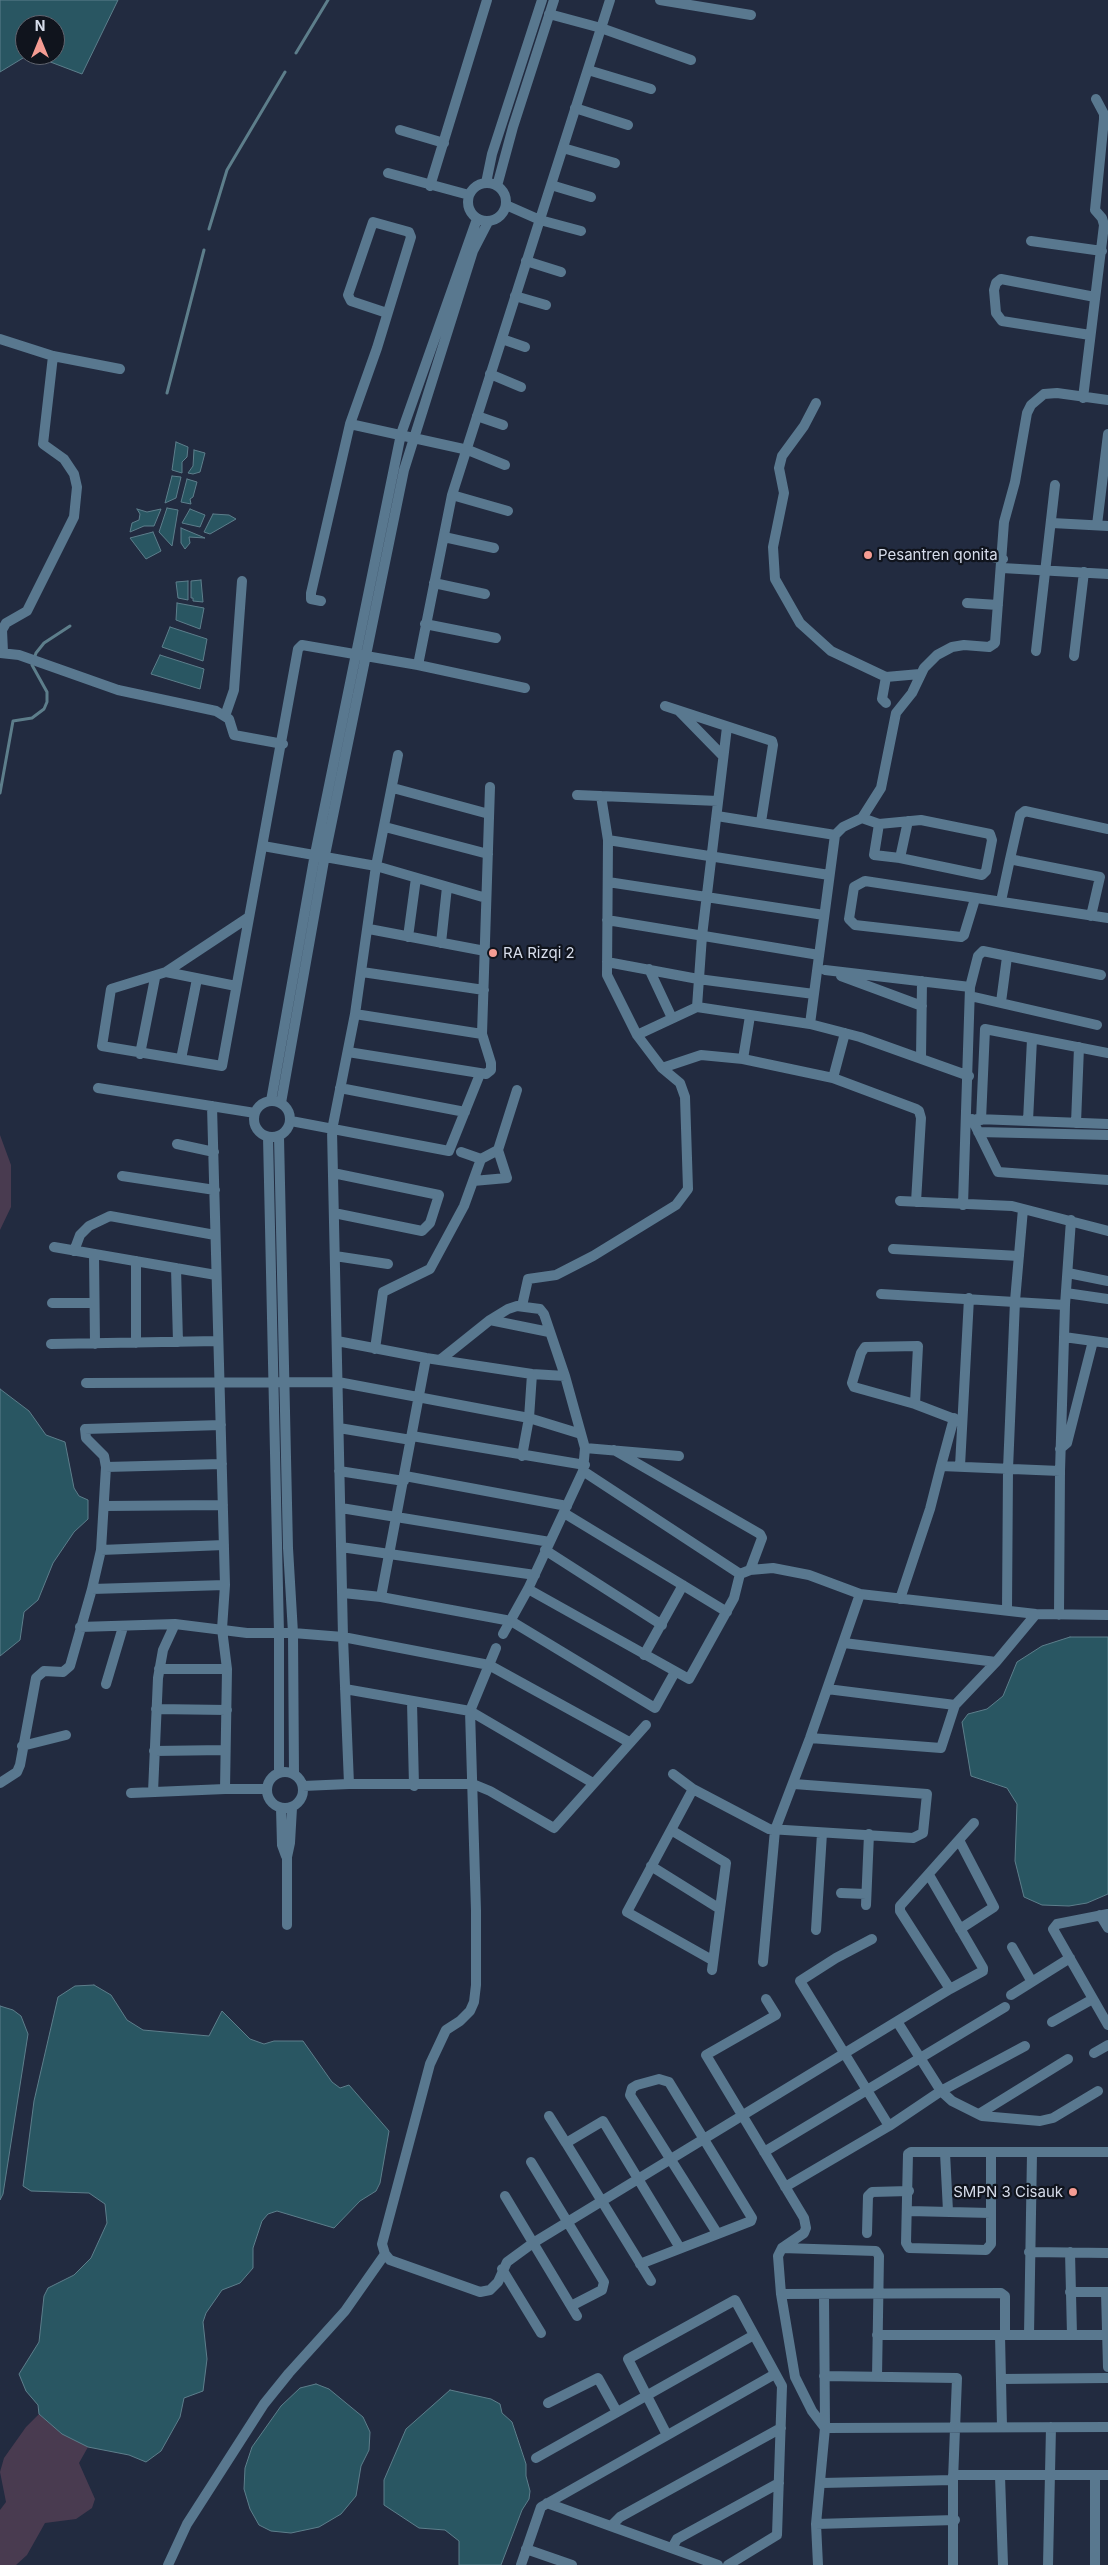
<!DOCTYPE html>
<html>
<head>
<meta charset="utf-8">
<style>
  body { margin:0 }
  #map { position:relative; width:1108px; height:2565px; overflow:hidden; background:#222b40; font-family:Inter,sans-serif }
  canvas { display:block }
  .north { position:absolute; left:15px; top:15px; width:50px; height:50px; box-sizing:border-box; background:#10141d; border:1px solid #60646f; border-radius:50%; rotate:0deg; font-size:14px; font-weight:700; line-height:20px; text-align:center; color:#d7ddeb }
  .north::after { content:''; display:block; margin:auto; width:18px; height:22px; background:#f59c93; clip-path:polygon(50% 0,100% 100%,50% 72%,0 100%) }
</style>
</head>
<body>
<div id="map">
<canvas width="1108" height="2565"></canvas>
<div class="north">N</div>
</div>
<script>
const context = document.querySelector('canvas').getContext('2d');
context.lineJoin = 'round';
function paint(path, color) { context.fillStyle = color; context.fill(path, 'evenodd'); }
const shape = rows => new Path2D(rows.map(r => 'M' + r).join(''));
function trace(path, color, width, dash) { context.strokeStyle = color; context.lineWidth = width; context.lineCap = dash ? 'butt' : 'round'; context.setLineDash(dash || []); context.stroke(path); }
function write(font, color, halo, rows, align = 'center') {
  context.font = font + ' Inter,sans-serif'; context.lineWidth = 4.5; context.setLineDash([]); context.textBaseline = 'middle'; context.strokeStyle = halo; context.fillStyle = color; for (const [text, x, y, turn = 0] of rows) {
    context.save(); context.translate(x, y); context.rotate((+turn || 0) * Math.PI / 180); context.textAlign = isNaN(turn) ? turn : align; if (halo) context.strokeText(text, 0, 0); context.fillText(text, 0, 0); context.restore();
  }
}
const green = shape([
  [0,1135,11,1165,11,1207,0,1230],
  [39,2414,62,2434,88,2447,79,2463,95,2499,92,2508,76,2519,45,2523,27,2555,16,2565,0,2565,0,2510,6,2502,0,2472,4,2458,26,2427]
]);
const water = shape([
  [0,0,118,0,82,74,32,55,55,55,55,25,25,25,25,55,28,55,0,72,0,0],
  [176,442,188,447,187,457,182,462,182,473,172,470,176,442],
  [194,450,205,453,200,472,193,474,188,473,193,466,194,450],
  [172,476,181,477,176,498,165,503,172,476],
  [187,479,197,482,193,497,190,499,191,504,181,502,187,479],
  [167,508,178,510,172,546,159,532,167,508],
  [137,509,147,512,161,509,154,526,144,526,130,532,132,523,139,520,140,514,137,509],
  [190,509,205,515,200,527,182,523,190,509],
  [213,514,229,515,236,519,210,534,204,532,213,514],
  [181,528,205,538,189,537,190,543,185,549,181,543,181,528],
  [153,532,161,551,146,559,130,538,153,532],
  [201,580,203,602,193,601,193,598,191,598,191,581,201,580],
  [188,581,188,600,178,598,176,582,188,581],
  [177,603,204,608,200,629,176,620,177,603],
  [170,627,207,639,203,661,162,647,170,627],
  [160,655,204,669,200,689,151,674,160,655],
  [0,1389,29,1411,46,1435,65,1442,74,1488,79,1496,88,1500,88,1519,74,1532,53,1563,38,1600,24,1612,20,1640,0,1656,0,1389],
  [1070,1637,1108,1637,1108,1894,1087,1903,1069,1906,1042,1905,1024,1897,1015,1861,1017,1804,1007,1788,971,1776,962,1722,968,1714,987,1709,1003,1696,1017,1662,1042,1646,1070,1637],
  [94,1985,111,1995,127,2020,143,2030,209,2036,222,2011,250,2039,264,2044,274,2041,303,2041,332,2082,340,2088,349,2085,389,2131,380,2183,376,2191,360,2201,334,2228,277,2211,268,2214,262,2221,253,2248,253,2268,240,2283,222,2290,206,2313,203,2322,207,2359,203,2391,184,2398,180,2417,161,2451,146,2462,129,2455,88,2447,62,2434,39,2414,38,2405,26,2391,19,2374,39,2342,44,2296,48,2288,74,2275,91,2258,107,2223,105,2204,89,2193,31,2191,23,2186,34,2101,58,1997,75,1986,94,1985],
  [0,2006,13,2010,21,2016,28,2034,3,2194,0,2200,0,2006],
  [316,2384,329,2389,363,2417,370,2432,369,2450,361,2466,356,2496,341,2514,319,2527,291,2533,271,2531,259,2525,250,2509,244,2489,245,2468,252,2447,281,2406,300,2388,316,2384],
  [450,2390,491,2399,500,2404,502,2413,512,2422,526,2464,526,2476,530,2491,529,2499,522,2510,501,2565,459,2565,459,2541,445,2530,419,2528,384,2505,384,2480,406,2429,450,2390]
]);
const stream = shape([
  [296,53,328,0],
  [209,229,227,170,285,72],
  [167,393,204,250],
  [0,793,13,721,32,718,44,709,47,702,47,692,32,665,36,653,44,643,70,626]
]);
const minor = shape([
  [660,0,751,15],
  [549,14,601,28,691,60],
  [588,70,651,89],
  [575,108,628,125],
  [400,130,444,143],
  [563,148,615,163],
  [388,173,469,195],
  '468 202a19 19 0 1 1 38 0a19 19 0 1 1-38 0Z',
  [486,183,492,154,542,0],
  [551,185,591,197],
  [430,186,487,0],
  [497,186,513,127,554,0],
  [506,205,540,220,581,231],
  [1031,241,1102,251],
  [526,261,561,272],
  [515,296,546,305],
  [1090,335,1002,321,996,313,994,290,996,283,1001,279,1095,297],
  [0,339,53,356,120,369],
  [502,339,525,347],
  [490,374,521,387],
  [1083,398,1104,225,1102,218,1095,210,1104,119,1104,114,1096,99],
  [816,403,804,426,782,456,779,468,784,493,773,547,775,579,800,623,831,651,886,677,920,674],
  [477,416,503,425],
  [350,424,468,450,505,465],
  [452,495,508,511],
  [1052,523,1108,526],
  [1097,525,1108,434],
  [444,537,494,548],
  [981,555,1003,559],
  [1002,568,1108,574],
  [434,583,485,594],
  [321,601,311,599,311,593,350,424,377,348,411,237,409,232,373,222,348,295,351,301,387,313],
  [967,603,998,605],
  [425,624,496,638],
  [1036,651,1055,485],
  [3,652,2,630,6,623,27,611,74,517,77,487,74,474,64,459,43,444,53,356],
  [0,653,19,655,118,690,216,711,229,719,234,735,283,744],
  [1074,656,1084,572],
  [418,665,452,495,610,0],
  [886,677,882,699,886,703],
  [665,706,772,741,773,745,761,822],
  [679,711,722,755],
  [225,716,234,690,242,581],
  [393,788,489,814],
  [577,795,718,801],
  [717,816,835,835,843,827,862,818,881,788,896,713,912,693,924,668,937,655,952,647,964,645,989,647,995,643,1004,522,1015,482,1027,413,1031,405,1044,394,1057,393,1108,400],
  [862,818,879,824,921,820,990,834,992,840,986,871,982,875,900,858,874,855,879,824],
  [385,827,488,854],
  [608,840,829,875],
  [263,846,376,866,486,898],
  [900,858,908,821],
  [1010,859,1020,815,1025,811,1108,829],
  [608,882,824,915],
  [975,899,964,935,961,937,855,925,849,919,854,887,865,881,1108,918],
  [1001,901,1010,859,1019,861,1100,877,1091,916],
  [249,917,166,972,111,989,102,1046,222,1066,298,649,302,645,418,665,525,688],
  [607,920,819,955],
  [369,929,485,951],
  [408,937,416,878],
  [441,943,447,887],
  [607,962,698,979,814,994],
  [649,969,672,1018],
  [825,970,970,987],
  [166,972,236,986],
  [362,972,484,990],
  [841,976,922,1006],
  [970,996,1097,1025],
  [1001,1002,1007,957],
  [697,1007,810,1024,860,1037,969,1076],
  [355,1014,482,1034,490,787],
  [810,1024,835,835],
  [637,1035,697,1007,702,936,727,727],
  [348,1052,486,1074,491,1070,491,1063,482,1034],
  [140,1054,155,978],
  [181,1059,197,979],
  [743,1059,750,1016],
  [921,1059,922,981],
  [662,1068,701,1055,743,1059,833,1078,916,1109,919,1111,921,1118,916,1202],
  [833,1078,845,1033],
  [98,1088,255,1113],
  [340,1088,465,1112],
  '254 1119a18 18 0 1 1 36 0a18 18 0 1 1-36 0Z',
  [271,1101,315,854,401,434,477,219],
  [281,1103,325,855,404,470,473,251,488,222],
  [212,1106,225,1585,222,1629,227,1669,225,1789,267,1789],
  [972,1119,998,1172,1108,1180],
  [977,1119,1108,1124],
  [981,1120,985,1029,1108,1053],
  [291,1121,449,1151,480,1074],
  [1028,1121,1032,1039],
  [1076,1123,1079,1047],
  [978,1132,1108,1135],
  [268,1137,279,1633,279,1773],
  [279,1137,288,1548,293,1633,294,1774],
  [177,1144,214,1152],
  [461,1152,481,1159],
  [333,1173,439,1195,430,1223,422,1231,334,1213],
  [122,1176,215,1190],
  [473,1181,507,1178,498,1150],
  [900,1201,1012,1206,1108,1231],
  [963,1205,970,987,978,956,983,951,1101,975],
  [54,1247,216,1275],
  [893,1249,1019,1256],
  [74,1251,80,1235,89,1226,110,1216,215,1235],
  [94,1254,95,1344],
  [335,1256,388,1264],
  [136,1261,136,1343],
  [176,1268,178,1342],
  [1068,1273,1108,1281],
  [1066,1293,1108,1299],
  [881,1294,1065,1305],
  [52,1303,94,1303],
  [522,1306,528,1279,556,1275,593,1256,676,1205,688,1189,685,1097,680,1083,662,1068,637,1035,607,975,608,840,601,796],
  [490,1320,549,1332],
  [1064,1337,1108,1343],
  [337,1341,426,1358,532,1374,565,1376],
  [51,1344,218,1341],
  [375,1349,383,1292,430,1269,464,1206,481,1159,498,1150,517,1090],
  [440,1360,490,1320,508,1309,517,1306,540,1309,544,1314,565,1376,585,1448,583,1471,528,1589,503,1634],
  [532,1374,529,1418,581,1434],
  [86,1383,338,1382,529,1418,522,1456],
  [915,1404,918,1346,865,1347,861,1353,852,1383,854,1387,915,1404,962,1422],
  [339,1428,411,1440],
  [412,1436,585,1465],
  [585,1448,679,1456],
  [1060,1449,1067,1443,1093,1341],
  [614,1450,760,1534,762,1538,750,1570],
  [941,1466,954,1418],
  [960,1466,969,1298],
  [106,1467,222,1464],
  [339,1471,404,1481],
  [405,1476,567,1506],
  [105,1506,223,1505],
  [341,1508,550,1542],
  [564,1513,727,1612],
  [341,1547,535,1575],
  [101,1550,224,1545],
  [545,1550,662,1625],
  [740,1574,750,1570,773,1568,809,1575,860,1594,1036,1614,1108,1615],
  [92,1589,225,1585],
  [528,1589,689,1679,734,1598,740,1574,583,1471],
  [343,1593,381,1597,511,1621,655,1708,675,1672],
  [381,1597,426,1358],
  [900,1599,930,1509,941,1466,1060,1471],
  [1007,1610,1008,1469,1015,1301,1023,1209],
  [1059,1615,1060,1471,1065,1305,1071,1220],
  [80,1627,175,1624,247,1633,293,1633,343,1637,489,1665,629,1742],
  [844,1643,996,1662],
  [496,1648,470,1711,476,1911,476,1985,474,2002,470,2011,460,2021,446,2030,430,2064,382,2244,385,2254,390,2260,480,2292,490,2290,498,2282,507,2262,533,2243,950,1989,983,1971,983,1968,929,1875],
  [644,1655,683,1585],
  [159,1669,227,1669],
  [106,1684,123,1627],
  [345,1689,470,1711,593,1783],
  [827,1689,955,1705],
  [412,1702,414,1786],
  [156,1709,227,1710],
  [810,1738,941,1748,955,1705,996,1662,1036,1614],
  [22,1746,66,1735],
  [154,1751,225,1750],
  '267 1790a18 18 0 1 1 36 0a18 18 0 1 1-36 0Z',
  [673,1774,693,1789,769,1829,913,1838,923,1833,927,1794,794,1784],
  [0,1783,17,1772,20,1765,36,1678,44,1671,63,1672,70,1666,92,1589,101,1550,106,1467,104,1456,86,1438,85,1429,221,1425],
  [349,1784,343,1637,332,1130,355,1014,376,866,398,755],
  [303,1786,349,1784,473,1784,490,1791,554,1828,646,1725],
  [693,1789,627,1912,712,1960],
  [153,1792,158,1678,163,1650,175,1624],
  [131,1793,225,1789],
  [281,1808,282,1845,286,1856],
  [671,1830,726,1863,712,1970],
  [959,1840,994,1907,960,1929],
  [651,1866,720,1909],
  [841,1893,866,1894],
  [866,1905,869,1834],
  [1108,1914,1057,1924,1053,1929,1108,2025],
  [1100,1915,1108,1928],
  [287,1925,287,1857,290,1843,292,1808],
  [816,1930,822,1833],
  [872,1939,836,1958,800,1981,889,2126],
  [1012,1947,1032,1982],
  [763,1962,775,1830,810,1738,860,1594],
  [950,1989,900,1911,900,1906,974,1823],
  [1011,1995,1070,1958],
  [766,1999,776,2015,706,2055,804,2218,806,2228,804,2233,782,2248,778,2256,781,2294,795,2377,812,2411,825,2428,816,2524,818,2565],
  [1052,2022,1091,2000],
  [1025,2046,941,2091,952,2101,982,2116,1040,2121,1053,2118,1098,2091],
  [1094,2053,1108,2045],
  [979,2114,1068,2059],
  [549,2116,566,2143],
  [764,2152,1005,2007],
  [945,2153,948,2211],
  [991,2154,991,2244,986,2250,909,2248,906,2243,908,2154,911,2152,1108,2152],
  [531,2162,604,2282,602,2290,571,2306],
  [785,2187,889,2126,941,2091,898,2023],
  [505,2196,577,2316],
  [909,2211,991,2213],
  [867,2233,868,2196,872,2192,909,2191],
  [782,2248,876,2251,879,2256,877,2377],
  [1029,2252,1108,2253],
  [1070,2252,1072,2335],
  [640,2264,751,2221,752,2218,669,2082,659,2079,637,2085,632,2088,630,2095,717,2233],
  [502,2269,541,2333],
  [651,2281,566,2143,603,2121,680,2248],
  [1070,2292,1108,2292],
  [1106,2292,1108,2367],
  [781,2294,1001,2293,1005,2296,1005,2335],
  [824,2294,825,2428,1108,2427],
  [877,2335,1107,2335],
  [1000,2335,1002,2427],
  [1029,2335,1032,2153],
  [824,2376,957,2378,953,2480,953,2565],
  [1001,2379,1108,2378],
  [548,2403,598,2378,617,2412],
  [667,2435,628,2359,735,2300,782,2386,777,2535,728,2565],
  [536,2458,754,2335],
  [953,2475,1108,2475],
  [1095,2475,1095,2565],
  [1000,2476,1003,2565],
  [822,2483,953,2480],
  [547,2503,718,2565],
  [816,2524,955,2520],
  [611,2526,620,2517,781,2428],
  [672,2548,677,2539,779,2483],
  [526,2549,572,2565],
  [168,2565,187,2524,264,2404,289,2373,345,2311,385,2254],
  [521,2565,541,2507,775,2374],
  [1048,2565,1051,2427]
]);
const markers = [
  [868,555,5,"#f59c93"],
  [493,953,5,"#f59c93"],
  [1073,2192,5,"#f59c93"]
];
const poiNames = [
  ["Pesantren qonita",878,555],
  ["RA Rizqi 2",503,953],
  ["SMPN 3 Cisauk",1063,2192,"right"]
];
paint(green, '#493b50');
paint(water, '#295662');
trace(water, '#5d7e8b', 1);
trace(stream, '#5d7e8b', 3);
trace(minor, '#59788f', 10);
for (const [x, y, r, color] of markers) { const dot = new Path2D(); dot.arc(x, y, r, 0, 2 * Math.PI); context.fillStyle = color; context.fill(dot); trace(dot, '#10141d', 2); }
write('15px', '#d7ddeb', '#10141d', poiNames, 'left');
</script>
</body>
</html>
